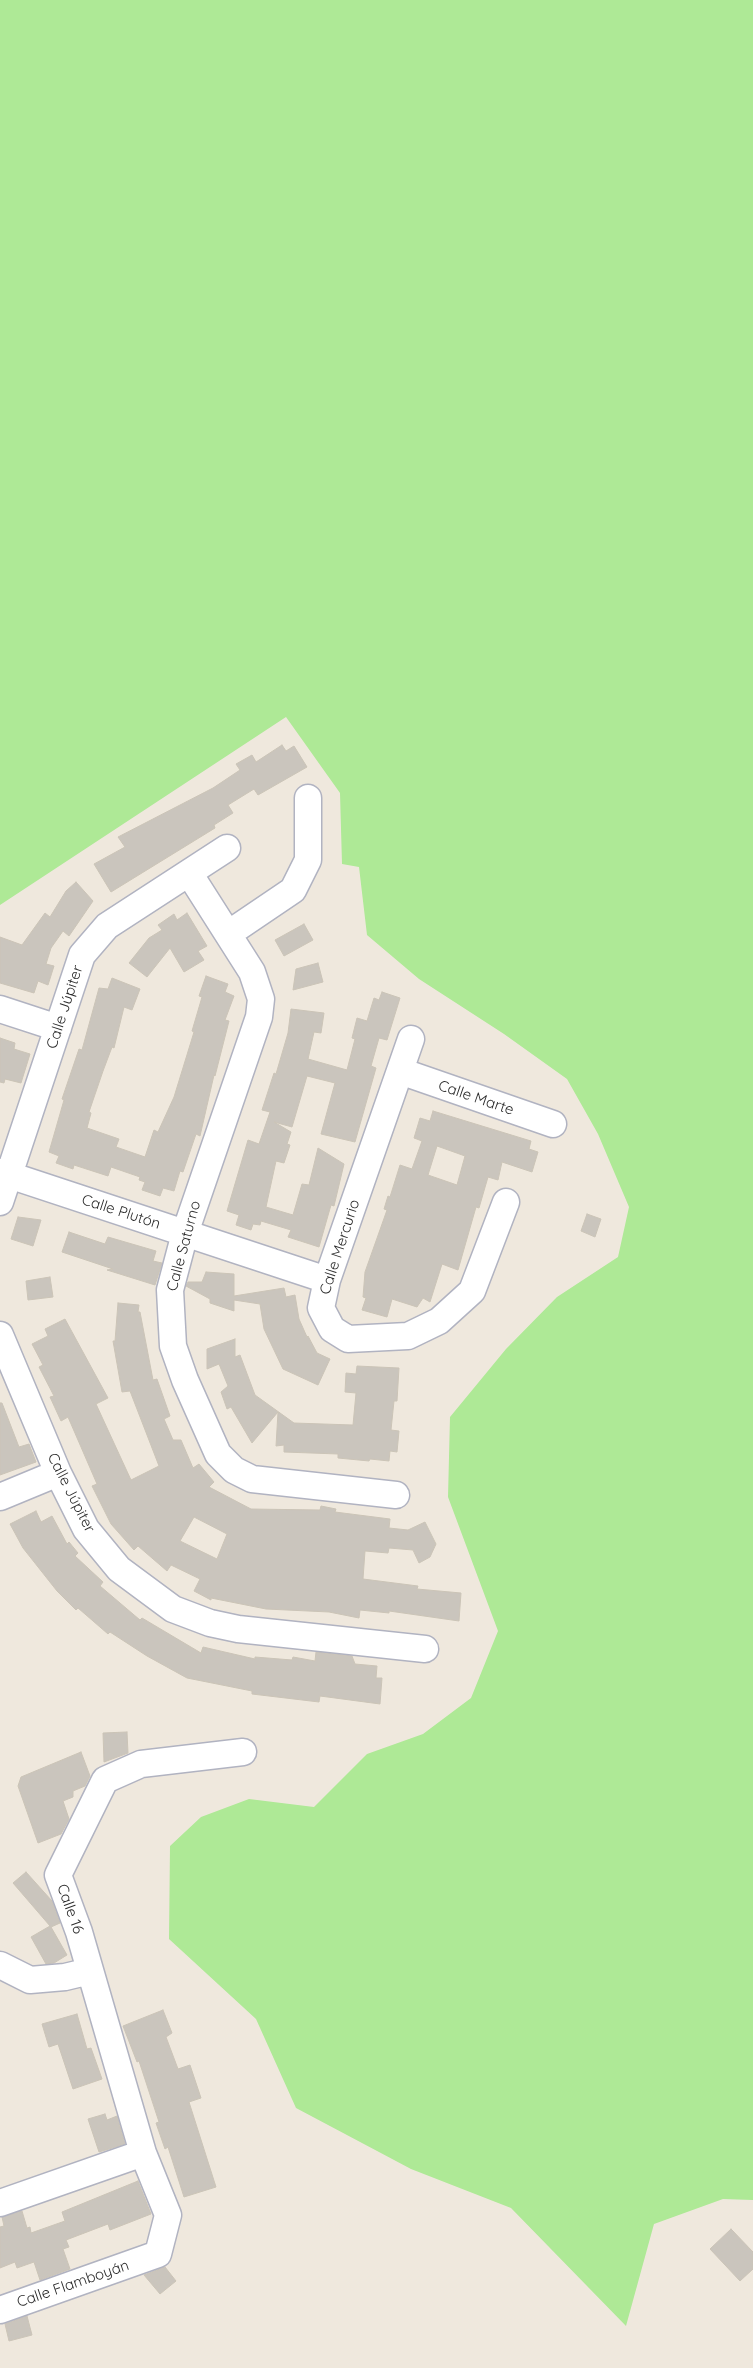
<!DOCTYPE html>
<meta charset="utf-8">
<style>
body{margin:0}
canvas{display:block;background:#efe8dd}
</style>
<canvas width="753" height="2368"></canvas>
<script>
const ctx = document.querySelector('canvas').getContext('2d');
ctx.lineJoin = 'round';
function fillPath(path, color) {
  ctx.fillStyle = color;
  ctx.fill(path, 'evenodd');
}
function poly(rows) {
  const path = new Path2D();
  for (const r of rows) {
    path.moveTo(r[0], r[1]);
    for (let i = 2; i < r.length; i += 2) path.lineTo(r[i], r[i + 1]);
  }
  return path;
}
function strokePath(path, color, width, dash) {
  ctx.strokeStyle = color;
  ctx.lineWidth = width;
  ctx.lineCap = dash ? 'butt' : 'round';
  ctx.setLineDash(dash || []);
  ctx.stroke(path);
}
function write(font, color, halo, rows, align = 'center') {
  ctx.font = font + ' Quicksand,sans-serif';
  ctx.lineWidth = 4;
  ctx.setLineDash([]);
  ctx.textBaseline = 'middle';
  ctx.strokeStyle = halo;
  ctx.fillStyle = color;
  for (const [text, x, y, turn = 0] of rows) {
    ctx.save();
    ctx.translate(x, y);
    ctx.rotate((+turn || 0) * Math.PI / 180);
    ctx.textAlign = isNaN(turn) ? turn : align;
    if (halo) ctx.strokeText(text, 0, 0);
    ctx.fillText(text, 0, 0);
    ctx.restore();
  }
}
fillPath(poly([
 [0,0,753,0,753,2200,723,2199,654,2224,626,2326,511,2208,411,2169,296,2108,256,2019,169,1939,170,1846,201,1817,249,1799,314,1807,367,1754,423,1734,471,1698,498,1631,448,1497,450,1417,506,1349,557,1297,618,1257,629,1207,598,1134,567,1079,504,1034,419,979,367,935,359,867,342,864,340,793,286,717,0,905]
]), '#aee996');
const building = poly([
 [282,745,286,751,294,746,307,767,258,795,254,789,228,805,233,813,214,825,215,828,111,892,94,864,125,847,118,837,213,788,240,770,236,764,252,755,256,762,282,745],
 [76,882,93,901,69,936,63,931,51,948,46,964,54,966,48,985,38,981,34,993,0,983,0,937,22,945,45,913,50,917,66,891,76,882],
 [187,913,207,946,198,951,204,960,184,972,170,948,147,977,129,963,149,938,162,930,158,925,174,914,177,920,187,913],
 [304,924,313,940,284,956,275,940,304,924],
 [318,963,323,982,293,990,296,969,318,963],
 [206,976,228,984,225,992,234,996,225,1020,229,1021,215,1076,214,1075,200,1136,196,1134,183,1172,180,1171,174,1191,163,1188,160,1196,142,1190,145,1182,139,1180,140,1177,111,1167,108,1176,74,1165,73,1169,56,1163,59,1156,49,1152,64,1100,62,1099,79,1049,82,1050,99,988,108,989,112,978,140,989,132,1010,124,1007,114,1048,112,1047,103,1071,89,1112,91,1113,87,1128,119,1139,116,1147,145,1157,154,1130,158,1132,174,1097,194,1032,192,1031,202,997,199,996,206,976],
 [382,992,400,998,387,1040,379,1038,371,1066,376,1068,355,1142,321,1134,335,1083,307,1076,292,1127,274,1122,291,1132,287,1144,290,1145,284,1163,276,1161,266,1207,293,1215,302,1184,309,1185,318,1148,344,1164,334,1206,331,1205,319,1247,288,1237,291,1230,261,1221,260,1225,253,1224,251,1230,236,1225,239,1215,227,1211,248,1140,259,1144,270,1112,262,1110,274,1073,276,1074,288,1033,291,1009,324,1013,321,1033,314,1032,308,1059,347,1070,355,1039,352,1038,357,1018,367,1021,374,998,379,1000,382,992],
 [0,1038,15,1043,14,1049,30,1054,21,1083,5,1079,4,1083,0,1082,0,1038],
 [433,1111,531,1141,529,1149,538,1152,532,1172,502,1162,498,1180,488,1177,479,1208,476,1207,458,1270,442,1264,430,1302,423,1298,417,1307,392,1299,387,1317,362,1310,366,1298,363,1297,365,1272,387,1210,384,1209,388,1196,390,1197,400,1165,412,1169,422,1141,414,1138,420,1118,430,1121,433,1111],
 [437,1146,465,1156,457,1185,428,1175,437,1146],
 [587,1214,601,1219,595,1237,581,1231,587,1214],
 [18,1217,41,1220,33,1246,11,1239,18,1217],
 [69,1232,105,1244,108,1237,156,1251,153,1261,162,1263,155,1285,107,1270,113,1269,62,1252,69,1232],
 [206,1272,234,1274,234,1296,284,1288,286,1297,295,1295,299,1319,307,1337,308,1336,317,1353,330,1359,318,1385,283,1369,264,1329,260,1304,234,1300,234,1311,210,1303,210,1299,186,1286,188,1282,202,1282,206,1272],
 [50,1277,53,1297,28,1300,26,1281,50,1277],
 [118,1303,139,1305,138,1312,140,1312,153,1380,157,1379,170,1416,164,1419,173,1440,181,1440,193,1468,199,1464,214,1482,209,1487,251,1509,320,1510,321,1506,336,1509,335,1512,390,1519,389,1528,408,1530,425,1522,436,1544,430,1557,419,1563,413,1550,389,1548,388,1553,365,1551,363,1579,418,1586,417,1589,461,1593,459,1621,389,1611,389,1613,360,1610,359,1618,329,1612,266,1609,211,1598,211,1600,194,1591,200,1579,171,1565,167,1571,138,1546,134,1550,111,1524,92,1486,97,1484,68,1417,61,1421,50,1397,54,1396,39,1367,43,1365,32,1344,48,1336,45,1329,65,1319,108,1398,96,1404,131,1480,159,1466,130,1391,122,1392,113,1341,115,1341,118,1303],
 [194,1517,227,1534,217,1559,180,1541,194,1517],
 [235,1339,235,1357,240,1355,255,1395,294,1423,353,1425,356,1393,345,1392,346,1373,356,1374,357,1366,399,1368,397,1401,394,1401,391,1430,399,1431,397,1452,390,1451,389,1461,370,1459,369,1461,338,1458,338,1454,284,1452,284,1445,276,1446,278,1412,252,1443,231,1407,227,1409,221,1392,228,1386,219,1364,207,1369,207,1349,235,1339],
 [0,1403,2,1403,19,1447,29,1444,36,1462,0,1475,0,1403],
 [36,1511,41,1522,52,1516,67,1544,69,1542,78,1553,75,1556,103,1582,100,1586,140,1620,142,1618,201,1653,203,1647,255,1659,255,1657,292,1660,293,1657,315,1661,316,1652,352,1656,355,1664,377,1666,376,1678,382,1678,380,1704,320,1696,319,1702,252,1694,252,1691,187,1678,147,1656,110,1632,108,1634,78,1608,76,1610,57,1591,23,1548,10,1524,36,1511],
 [127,1732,128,1753,104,1762,103,1733,127,1732],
 [81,1752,90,1776,85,1786,73,1791,73,1797,63,1801,69,1819,61,1834,38,1843,18,1786,21,1777,81,1752],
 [26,1872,52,1901,60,1923,51,1927,67,1955,54,1963,46,1964,31,1937,50,1926,13,1883,26,1872],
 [163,2010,172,2033,166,2037,178,2069,190,2065,201,2098,189,2102,216,2187,184,2197,168,2147,165,2149,156,2123,159,2122,139,2061,137,2062,123,2026,163,2010],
 [77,2014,87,2049,91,2048,102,2079,73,2089,58,2044,49,2047,42,2024,77,2014],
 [105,2114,107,2120,117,2116,125,2144,99,2152,88,2119,105,2114],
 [138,2181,151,2214,110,2230,108,2224,66,2240,69,2247,63,2249,70,2269,40,2280,34,2262,17,2268,15,2262,0,2268,0,2227,4,2226,2,2217,22,2211,27,2228,30,2227,31,2233,65,2221,62,2212,138,2181],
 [731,2229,753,2252,753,2269,740,2281,710,2249,731,2229],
 [165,2267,176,2281,160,2294,144,2275,165,2267],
 [27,2316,32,2335,9,2341,5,2324,27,2316]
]);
fillPath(building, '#cac5bd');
strokePath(building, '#cbc4b7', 1);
const minor = poly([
 [189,873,252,972,261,999,259,1017,185,1233,170,1290,173,1346,185,1380,218,1454,234,1470,252,1479,396,1495],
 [228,934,293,890,308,860,308,798],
 [0,1009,58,1028],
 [411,1039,327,1280,321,1308,332,1329,348,1339,408,1336,439,1321,472,1291,506,1202],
 [400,1071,553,1124],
 [0,1172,327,1280],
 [0,1202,82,955,107,926,227,848],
 [0,1335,58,1473,86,1529,119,1569,173,1609,210,1623,238,1629,425,1649],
 [0,1497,58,1473],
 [0,1965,30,1980,65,1977,90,1971],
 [0,2203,143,2153],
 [0,2310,158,2254,168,2215,143,2153,79,1932,58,1875,105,1780,141,1764,243,1752]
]);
strokePath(minor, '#b1b3c1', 29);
strokePath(minor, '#fff', 26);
write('15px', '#2c2c2c', '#fff', [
 ["Calle Júpiter",65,1007,-72],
 ["Calle Marte",476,1098,19],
 ["Calle Plutón",121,1212,18],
 ["Calle Saturno",184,1246,-75],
 ["Calle Mercurio",340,1247,-72],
 ["Calle Júpiter",71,1493,63],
 ["Calle 16",70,1909,70],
 ["Calle Flamboyán",73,2284,-19]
]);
</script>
